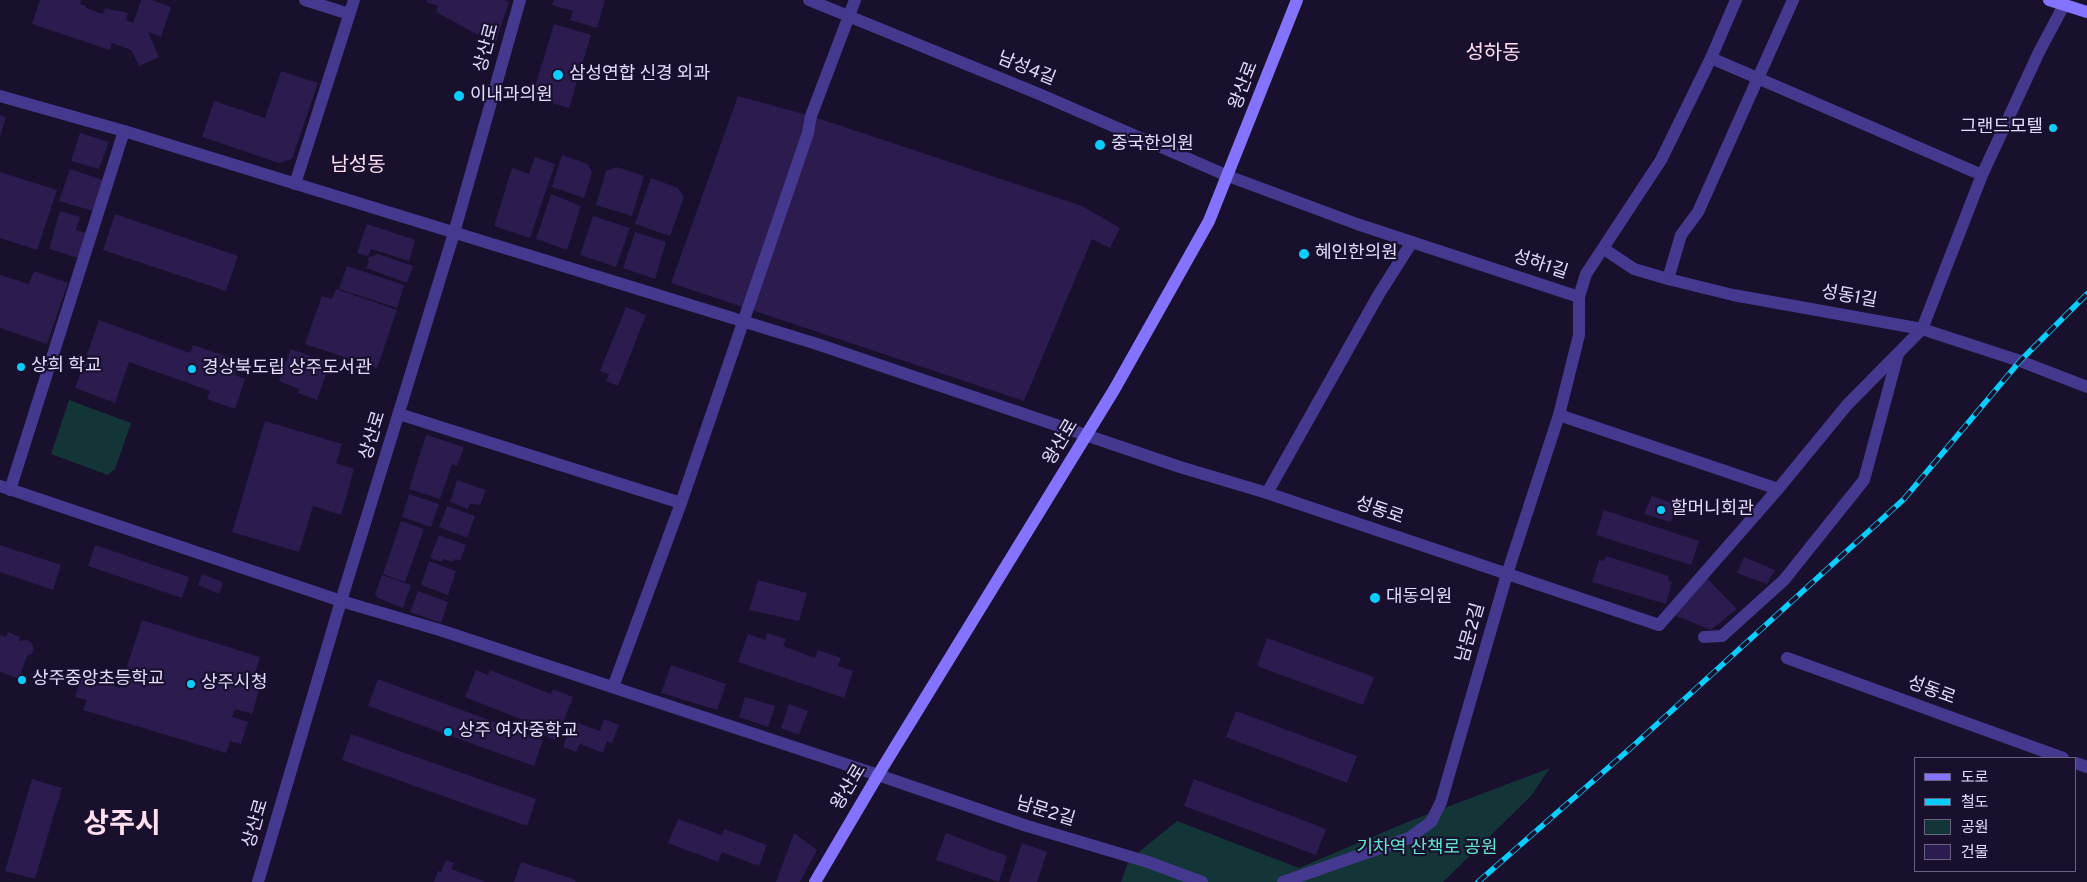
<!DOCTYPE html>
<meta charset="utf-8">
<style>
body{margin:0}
#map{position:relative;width:2087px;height:882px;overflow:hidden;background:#18102d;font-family:Overpass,"Noto Sans KR",sans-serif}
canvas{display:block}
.legend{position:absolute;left:1914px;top:757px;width:162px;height:115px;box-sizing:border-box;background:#18102d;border:1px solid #6a6281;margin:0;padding:6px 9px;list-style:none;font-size:15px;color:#e4dcff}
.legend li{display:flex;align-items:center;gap:10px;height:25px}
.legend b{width:25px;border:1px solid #6a6281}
</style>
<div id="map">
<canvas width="2087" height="882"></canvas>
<ul class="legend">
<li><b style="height:6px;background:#8473ff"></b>도로</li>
<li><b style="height:6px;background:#08ceff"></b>철도</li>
<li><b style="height:14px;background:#133538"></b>공원</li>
<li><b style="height:14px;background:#2b1b4f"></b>건물</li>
</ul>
</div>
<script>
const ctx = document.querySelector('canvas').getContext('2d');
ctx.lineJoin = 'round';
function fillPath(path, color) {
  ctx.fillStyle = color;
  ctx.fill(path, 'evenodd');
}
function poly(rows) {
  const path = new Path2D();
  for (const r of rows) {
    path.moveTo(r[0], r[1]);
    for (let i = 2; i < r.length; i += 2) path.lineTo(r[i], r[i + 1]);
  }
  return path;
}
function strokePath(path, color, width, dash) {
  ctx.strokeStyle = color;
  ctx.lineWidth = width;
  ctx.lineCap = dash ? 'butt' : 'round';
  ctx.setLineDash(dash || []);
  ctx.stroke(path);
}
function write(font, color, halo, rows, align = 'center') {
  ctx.font = font + ' Overpass,"Noto Sans KR",sans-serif';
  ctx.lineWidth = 4.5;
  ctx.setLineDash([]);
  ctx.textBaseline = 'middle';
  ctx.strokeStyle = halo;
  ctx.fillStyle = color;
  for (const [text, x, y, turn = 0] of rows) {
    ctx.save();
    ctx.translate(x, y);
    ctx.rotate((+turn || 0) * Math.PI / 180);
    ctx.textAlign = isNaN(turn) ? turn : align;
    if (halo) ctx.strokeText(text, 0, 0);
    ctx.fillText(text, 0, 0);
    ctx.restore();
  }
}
fillPath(poly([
 [69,400,131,423,115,469,108,475,51,454],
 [1550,768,1531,796,1443,882,1121,882,1129,860,1177,821,1299,868,1410,821]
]), '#133538');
fillPath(poly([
 [40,0,81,0,80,4,86,6,86,8,103,14,105,8,128,13,126,20,133,23,141,0,152,0,171,7,161,37,148,32,159,57,139,66,131,50,112,43,110,50,32,24],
 [427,0,504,0,509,2,495,44,436,12,438,6,426,2],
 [554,0,605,0,597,28,570,20,573,11,552,5],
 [554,24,591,35,569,108,532,97],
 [281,71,318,83,292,159,279,163,202,137,214,101,265,118],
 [738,96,811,116,1082,206,1120,228,1110,248,1092,239,1024,401,671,283],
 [0,115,6,117,0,137],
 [80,133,109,142,99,169,71,161],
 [562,155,588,164,592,173,584,198,552,187],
 [535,157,555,164,530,238,494,226,512,168,529,174],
 [616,167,644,176,632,216,596,205,606,171],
 [70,169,103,180,93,211,59,201],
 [0,172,57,190,37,250,0,238],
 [651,178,678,188,684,197,670,236,635,224],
 [551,194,581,206,567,250,536,239],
 [60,211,80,217,76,230,86,233,78,258,49,249],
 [115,214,238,256,226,291,103,250],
 [593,216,630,228,616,267,580,255],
 [367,224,415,240,409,261,371,249,368,256,357,253],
 [635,232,666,242,655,279,623,268],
 [378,254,413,266,407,283,366,268,369,261,367,258],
 [347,266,404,285,397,308,339,289],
 [34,271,68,283,47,344,0,328,0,275,29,284],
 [336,289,397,310,377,368,305,344,322,296,332,299],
 [626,307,646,315,618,386,606,381,609,374,600,371],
 [99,320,190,353,193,345,240,361,235,375,245,379,235,409,207,399,210,391,129,362,115,403,75,388],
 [291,349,330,363,317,400,298,393,299,389,279,381],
 [265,421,342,444,336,463,354,469,341,515,313,506,299,552,232,532],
 [426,435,464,447,457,466,452,464,440,499,409,489],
 [457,480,486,490,480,505,470,504,468,509,450,502],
 [409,494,439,504,431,527,402,517],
 [1652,496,1678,505,1671,522,1644,514],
 [447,506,475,516,467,538,439,527],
 [1604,510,1699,541,1691,565,1596,535],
 [401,521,424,529,405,582,383,574],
 [439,535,466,545,460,561,454,559,453,562,443,559,442,562,430,558],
 [0,545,61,565,53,590,0,572],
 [95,545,189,577,182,598,88,566],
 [1606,556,1669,576,1668,581,1672,582,1666,604,1592,582,1599,560,1604,561],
 [1744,557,1775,570,1767,584,1737,573],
 [429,561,456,571,448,595,421,585],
 [202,574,223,582,219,594,198,585],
 [382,575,411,585,403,608,378,598,375,594],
 [1707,578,1737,609,1711,630,1674,615],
 [758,580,807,593,799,621,749,610],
 [418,591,448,602,441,623,410,612],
 [142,620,260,657,254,678,262,681,252,714,235,709,232,717,248,722,241,744,230,741,226,753,83,710,87,700,75,697,82,676,120,688],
 [8,632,20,637,19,641,27,640,31,642,34,649,32,654,27,656,19,679,0,672,0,635,6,637],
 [767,633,786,639,783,646,815,658,818,650,841,658,838,666,853,671,844,698,738,662,748,634,765,640],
 [1267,638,1374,677,1363,705,1257,666],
 [671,665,726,684,717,710,661,693],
 [476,670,488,675,490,670,551,694,553,689,573,697,556,740,536,732,538,726,465,697],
 [378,679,543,740,534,766,368,706],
 [745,697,775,706,768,727,739,717],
 [789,704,808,711,799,735,781,728],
 [1236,711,1357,756,1347,783,1226,737],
 [604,719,619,725,612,743,607,741,603,753,580,744,576,752,563,747,572,721,600,731],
 [351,734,536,799,527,826,342,760],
 [32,779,62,788,35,879,5,871],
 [1194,779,1326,829,1316,855,1184,806],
 [678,819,722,835,724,829,767,845,759,866,722,852,718,862,668,843],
 [794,833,817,850,800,882,776,882],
 [946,833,1007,856,999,882,936,860],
 [1022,843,1047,852,1037,882,1009,882],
 [446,860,454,863,451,869,486,882,434,882,438,871,441,872],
 [521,862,576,880,575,882,514,882]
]), '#2b1b4f');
strokePath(poly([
 [305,0,349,14],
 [1711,58,1982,175],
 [295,184,354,0],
 [1668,279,1681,235,1698,212,1793,0],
 [399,414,681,503],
 [1559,415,1778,489],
 [0,486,341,601,443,631,878,775],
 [10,490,124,131],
 [1267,493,1379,294,1412,242],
 [1659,625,1778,489,1847,405,1922,329,1982,175,2039,52,2064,5],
 [1704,637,1722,636,1784,580,1864,480,1898,354]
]), '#44398f', 12);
strokePath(poly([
 [809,0,1039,94,1228,176,1357,224,1579,297],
 [0,96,124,131,817,344,1180,467,1267,493,1659,625],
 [1604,249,1634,269,1668,279,1733,295,1922,329,2020,361,2087,387],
 [1787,658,2063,758],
 [613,687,681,503,808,133,811,116,855,0],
 [2076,763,2087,767],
 [878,775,1027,826,1148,862,1202,882],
 [258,882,341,601,454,233,520,0],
 [1283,882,1409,838,1431,822,1441,802,1507,574,1559,415,1579,335,1579,297,1586,274,1661,160,1711,58,1736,0]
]), '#44398f', 12);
strokePath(poly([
 [2049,0,2087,12],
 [815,882,878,775,1114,390,1209,221,1297,0]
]), '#8473ff', 12);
const rail = poly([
 [1478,882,1633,746,1904,499,2020,361,2087,294]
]);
strokePath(rail, '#08ceff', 5.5);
strokePath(rail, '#18102d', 4, [11]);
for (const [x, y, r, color] of [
 [558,75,6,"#08ceff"],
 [459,96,6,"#08ceff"],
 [2053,128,5,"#08ceff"],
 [1100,145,6,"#08ceff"],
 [1304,254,6,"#08ceff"],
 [21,367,5,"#08ceff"],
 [192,369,5,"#08ceff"],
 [1661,510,5,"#08ceff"],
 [1375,598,6,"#08ceff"],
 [22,680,5,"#08ceff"],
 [191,684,5,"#08ceff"],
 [448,732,5,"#08ceff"]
]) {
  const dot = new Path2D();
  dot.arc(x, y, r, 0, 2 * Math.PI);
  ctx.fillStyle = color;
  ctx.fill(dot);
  strokePath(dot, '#18102d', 2);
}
write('18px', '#e4dcff', '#18102d', [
 ["상산로",488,48,-75],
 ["남성4길",1026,70,22],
 ["왕산로",1245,86,-69],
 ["성하1길",1540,266,18],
 ["성동1길",1849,298,10],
 ["상산로",374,436,-73],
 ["왕산로",1062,443,-59],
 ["성동로",1379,512,19],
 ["남문2길",1472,633,-74],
 ["성동로",1931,692,20],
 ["왕산로",850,788,-59],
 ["남문2길",1045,813,17],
 ["상산로",257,824,-74]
]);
write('18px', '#e4dcff', '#18102d', [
 ["삼성연합 신경 외과",569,75],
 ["이내과의원",470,96],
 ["그랜드모텔",2043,128,"right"],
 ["중국한의원",1111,145],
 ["혜인한의원",1315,254],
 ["상희 학교",31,367],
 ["경상북도립 상주도서관",202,369],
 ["할머니회관",1671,510],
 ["대동의원",1386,598],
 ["상주중앙초등학교",32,680],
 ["상주시청",201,684],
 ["상주 여자중학교",458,732]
], 'left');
write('18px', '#60e7d3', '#18102d', [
 ["기차역 산책로 공원",1427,849]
]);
write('20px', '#ffdef0', '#18102d', [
 ["성하동",1493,55],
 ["남성동",358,167]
]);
write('bold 28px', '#ffdef0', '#18102d', [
 ["상주시",122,826]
]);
</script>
